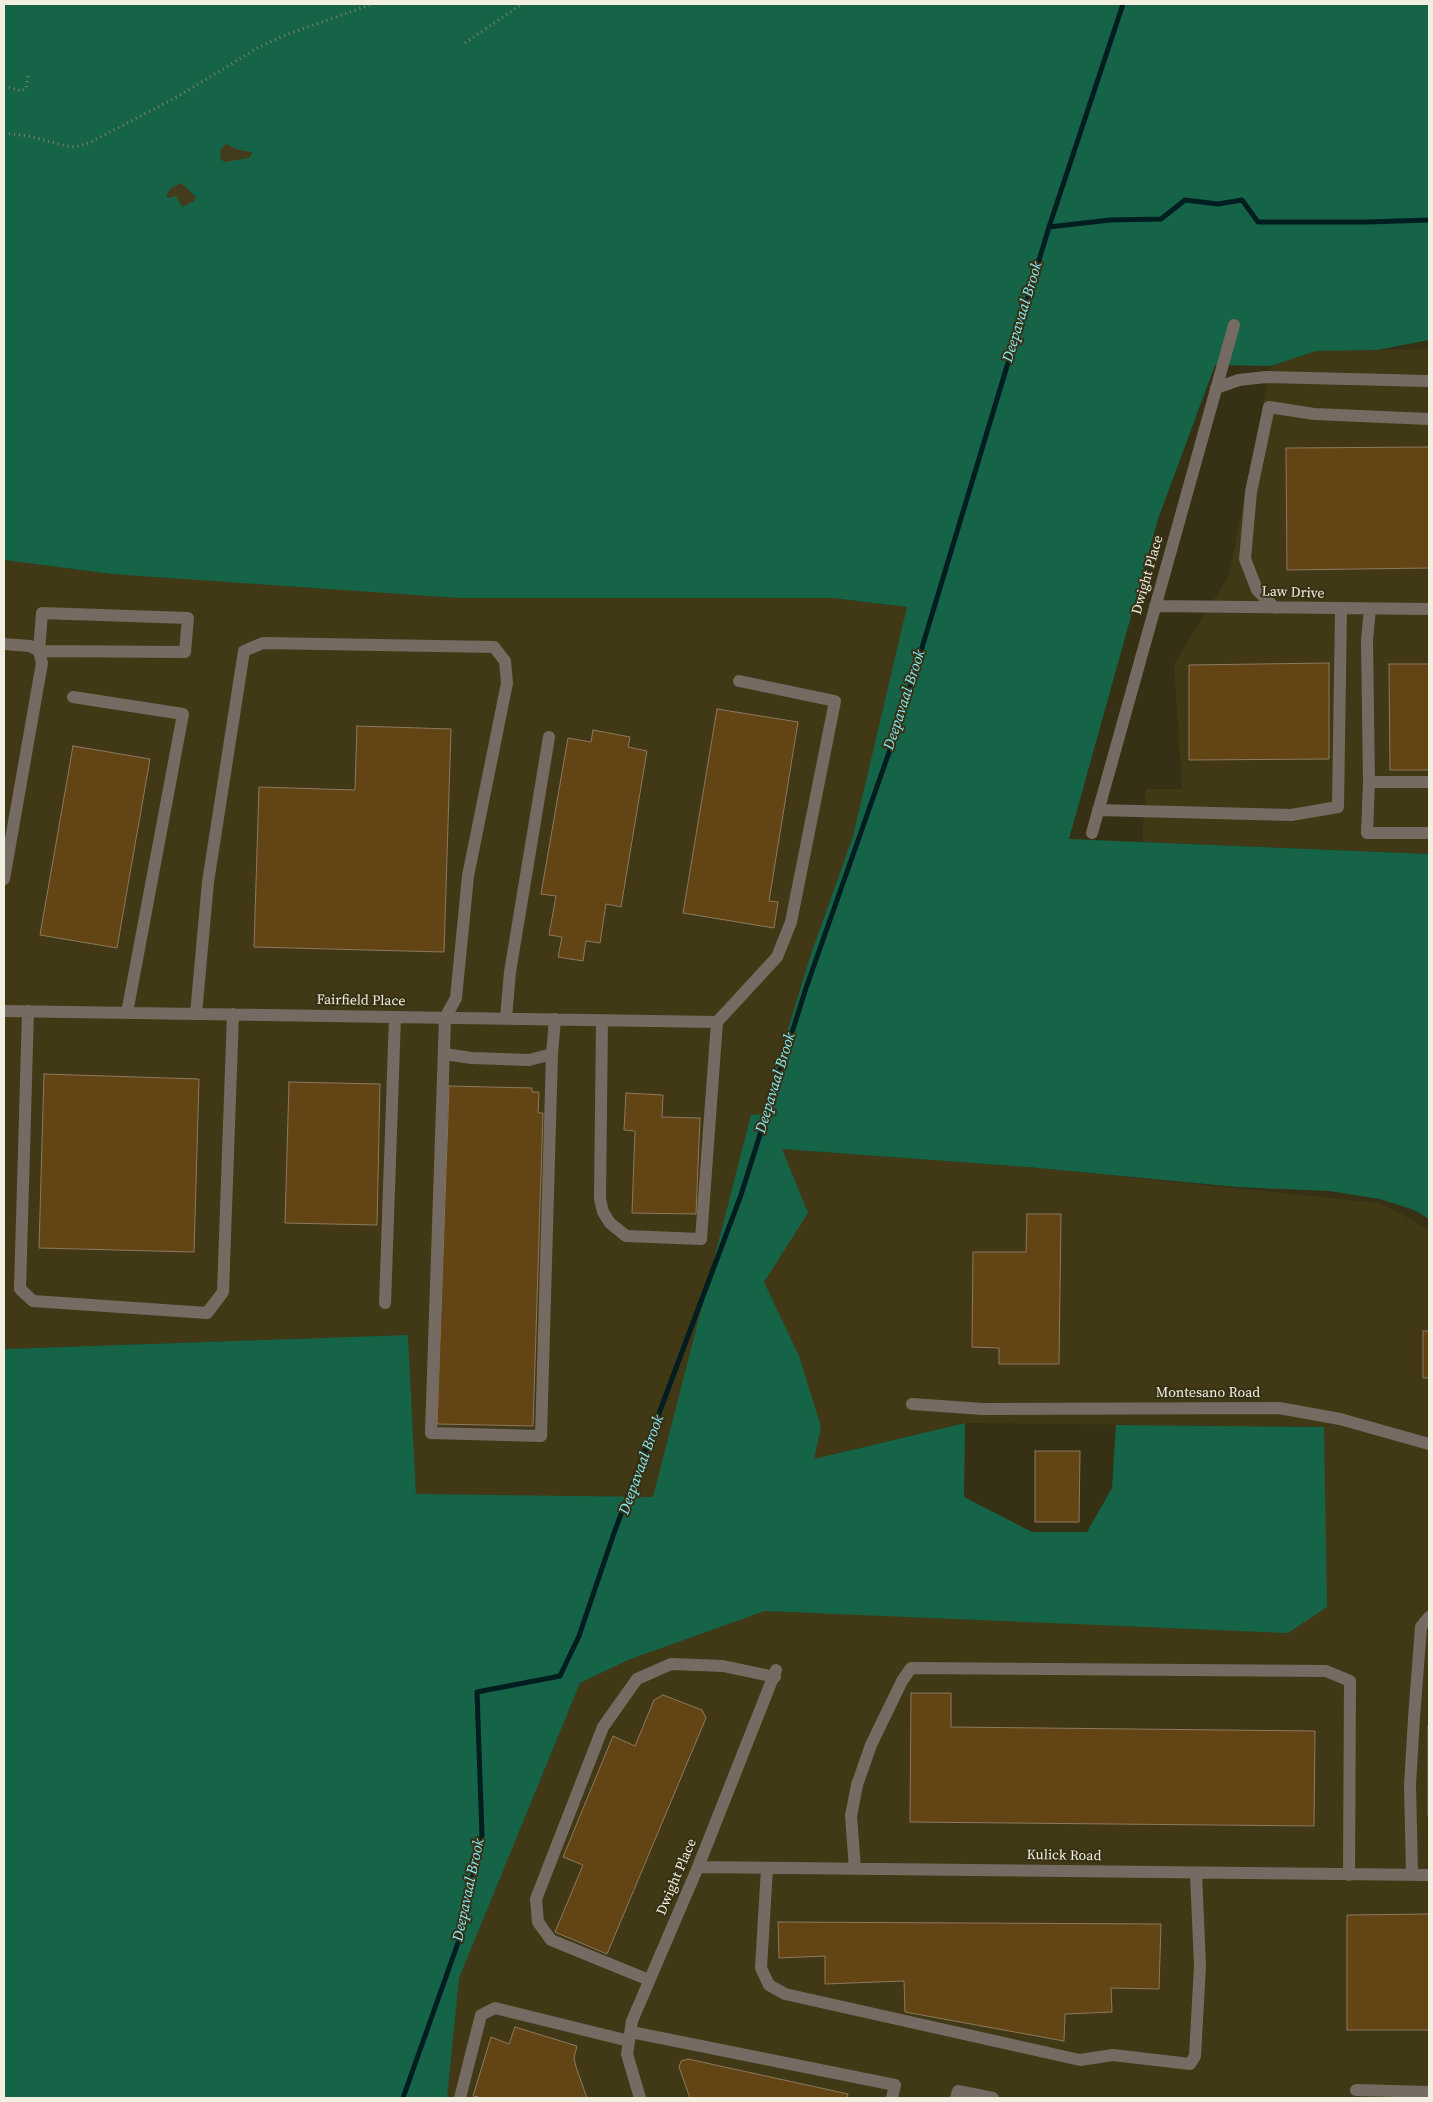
<!DOCTYPE html>
<style>
body{margin:0}
#map{position:relative;width:1433px;height:2102px;overflow:hidden;background:#363015;font-family:"Source Serif 4",serif}
canvas{display:block}
.frame{position:absolute;inset:0;border:5px solid #f3efe0;pointer-events:none}
</style>
<div id="map">
<canvas width="1433" height="2102"></canvas>
<div class="frame"></div>
</div>
<script>
const ctx = document.querySelector('canvas').getContext('2d');
ctx.lineJoin = 'round';
function fillPath(path, color) {
  ctx.fillStyle = color;
  ctx.fill(path, 'evenodd');
}
function poly(rows) {
  const path = new Path2D();
  for (const r of rows) {
    path.moveTo(r[0], r[1]);
    for (let i = 2; i < r.length; i += 2) path.lineTo(r[i], r[i + 1]);
  }
  return path;
}
function strokePath(path, color, width, dash) {
  ctx.strokeStyle = color;
  ctx.lineWidth = width;
  ctx.lineCap = dash ? 'butt' : 'round';
  ctx.setLineDash(dash || []);
  ctx.stroke(path);
}
function write(font, color, halo, rows, align = 'center') {
  ctx.font = font + ' "Source Serif 4",serif';
  ctx.lineWidth = 4;
  ctx.setLineDash([]);
  ctx.textBaseline = 'middle';
  ctx.strokeStyle = halo;
  ctx.fillStyle = color;
  for (const [text, x, y, turn = 0] of rows) {
    ctx.save();
    ctx.translate(x, y);
    ctx.rotate((+turn || 0) * Math.PI / 180);
    ctx.textAlign = isNaN(turn) ? turn : align;
    if (halo) ctx.strokeText(text, 0, 0);
    ctx.fillText(text, 0, 0);
    ctx.restore();
  }
}
fillPath(poly([
 [1429,349,1429,854,1142,842,1146,789,1182,789,1174,664,1229,575,1271,366,1316,351],
 [4,560,112,574,833,598,908,607,853,836,810,957,762,1114,782,1149,1028,1167,1380,1203,1429,1229,1429,2098,4,2098,434,1495,416,1495,408,1335,4,1349],
 [965,1423,1324,1427,916,1616,765,1611,628,1660,580,1683,514,1843,653,1497]
]), '#413816');
fillPath(poly([
 [4,4,1429,4,1429,340,1377,350,1316,351,1271,366,1215,365,1158,519,1069,839,1429,854,1429,1219,1414,1210,1380,1199,1329,1191,1237,1187,1028,1167,782,1149,808,1213,764,1282,799,1356,821,1427,814,1459,965,1423,964,1497,1032,1532,1087,1532,1112,1488,1116,1425,1324,1427,1327,1607,1288,1633,765,1611,628,1660,580,1683,459,1978,447,2098,4,2098,4,1349,408,1335,416,1494,653,1497,751,1115,762,1114,810,957,853,836,907,607,833,598,459,598,112,574,4,560]
]), '#156448');
fillPath(poly([
 [226,144,239,150,252,152,252,154,249,158,224,162,220,158,221,149],
 [181,183,196,197,194,201,182,207,176,196,168,198,166,195,171,188]
]), '#433b1b');
strokePath(poly([
 [1049,227,1110,220,1161,219,1185,200,1218,204,1242,200,1258,222,1367,222,1429,220],
 [403,2098,459,1940,482,1835,477,1692,560,1676,579,1636,614,1533,741,1195,806,988,898,727,1049,227,1123,4]
]), '#001d20', 5);
const building = poly([
 [1429,447,1429,568,1287,570,1286,448,1429,447],
 [1329,663,1329,759,1189,760,1189,665,1329,663],
 [1389,664,1429,664,1429,770,1390,770,1389,664],
 [717,709,798,722,769,901,778,902,774,928,683,913,717,709],
 [357,726,451,729,444,952,254,947,259,787,355,790,357,726],
 [593,730,630,737,628,747,647,751,621,907,606,904,600,943,586,941,583,961,558,957,562,937,549,935,556,896,541,894,568,738,591,742,593,730],
 [73,746,150,759,117,948,40,935,73,746],
 [44,1074,199,1079,194,1252,39,1248,44,1074],
 [289,1082,380,1084,377,1225,285,1223,289,1082],
 [449,1086,532,1088,532,1092,539,1092,538,1113,543,1113,533,1426,437,1424,449,1086],
 [626,1093,663,1095,662,1117,700,1118,696,1214,632,1213,635,1131,624,1130,626,1093],
 [1027,1214,1061,1214,1059,1364,999,1364,999,1348,972,1347,973,1252,1026,1252,1027,1214],
 [1423,1331,1429,1331,1429,1378,1423,1378,1423,1331],
 [1035,1451,1080,1451,1079,1522,1035,1522,1035,1451],
 [911,1693,951,1693,951,1727,1315,1731,1314,1826,910,1822,911,1693],
 [663,1695,702,1710,706,1718,607,1954,555,1932,583,1865,563,1857,613,1736,635,1746,654,1700,663,1695],
 [1428,1726,1429,1726,1429,1816,1428,1816,1428,1726],
 [1429,1914,1429,2030,1347,2030,1347,1915,1429,1914],
 [778,1922,1161,1924,1159,1989,1111,1988,1112,2012,1065,2014,1064,2041,905,2012,904,1981,825,1984,825,1956,779,1958,778,1922],
 [515,2027,577,2046,574,2058,576,2067,587,2098,483,2098,473,2096,491,2037,509,2044,515,2027],
 [688,2059,848,2094,847,2098,690,2098,679,2067,681,2061,688,2059]
]);
fillPath(building, '#634415');
strokePath(building, '#8c7960', 1);
strokePath(poly([
 [465,43,522,4],
 [4,86,21,91,26,89,28,74],
 [4,133,28,136,66,146,75,147,89,143,177,97,259,47,283,36,372,4]
]), '#85806a', 3, [1, 4]);
strokePath(poly([
 [1216,388,1239,380,1266,377,1429,381],
 [1155,606,1429,609],
 [1275,608,1257,590,1245,559,1251,492,1269,407,1314,414,1429,419],
 [1370,609,1367,640,1369,782,1367,833,1429,833],
 [42,613,188,618,185,652,39,651,42,613],
 [4,644,30,646,39,651,42,663,4,879],
 [73,697,183,714,127,1013],
 [1369,782,1429,782],
 [1098,810,1291,815,1338,807,1341,610],
 [1092,833,1234,325],
 [4,1011,717,1022],
 [28,1011,20,1289,33,1301,207,1313,223,1292,233,1014],
 [196,1014,208,882,244,651,263,643,494,647,505,661,507,683,468,876,456,998,445,1018,431,1433,541,1436,552,1054,555,1019],
 [506,1018,510,972,549,737],
 [602,1020,600,1199,603,1212,610,1223,626,1236,701,1239,717,1022,777,957,791,922,835,701,739,681],
 [444,1054,472,1058,529,1060,552,1054],
 [385,1303,395,1017],
 [912,1404,983,1409,1279,1408,1340,1419,1429,1444],
 [698,1867,1429,1875],
 [767,1868,761,1968,769,1985,785,1994,1080,2060,1113,2055,1190,2064,1195,2056,1200,1966,1196,1873],
 [855,1869,851,1816,857,1785,871,1745,902,1681,911,1668,1326,1671,1350,1681,1349,1875],
 [1412,1874,1410,1785,1414,1718,1421,1627,1429,1617],
 [649,1980,551,1940,538,1922,536,1899,603,1727,637,1679,671,1664,723,1666,775,1677],
 [631,2032,895,2085,892,2098],
 [1356,2090,1429,2092],
 [460,2098,481,2015,495,2008,629,2041],
 [640,2098,627,2054,632,2021,698,1867,776,1670],
 [956,2098,958,2091,993,2098]
]), '#756b62', 12);
write('14px', '#f3efe0', '#363015', [
 ["Dwight Place",1148,575,-74],
 ["Law Drive",1293,593,2],
 ["Fairfield Place",361,1001,1],
 ["Montesano Road",1208,1393],
 ["Kulick Road",1064,1856,1],
 ["Dwight Place",677,1877,-67]
]);
write('italic 15px', '#85edf9', '#363015', [
 ["Deepavaal Brook",1023,312,-73],
 ["Deepavaal Brook",905,700,-72],
 ["Deepavaal Brook",776,1083,-73],
 ["Deepavaal Brook",642,1465,-70],
 ["Deepavaal Brook",469,1890,-78]
]);
</script>
